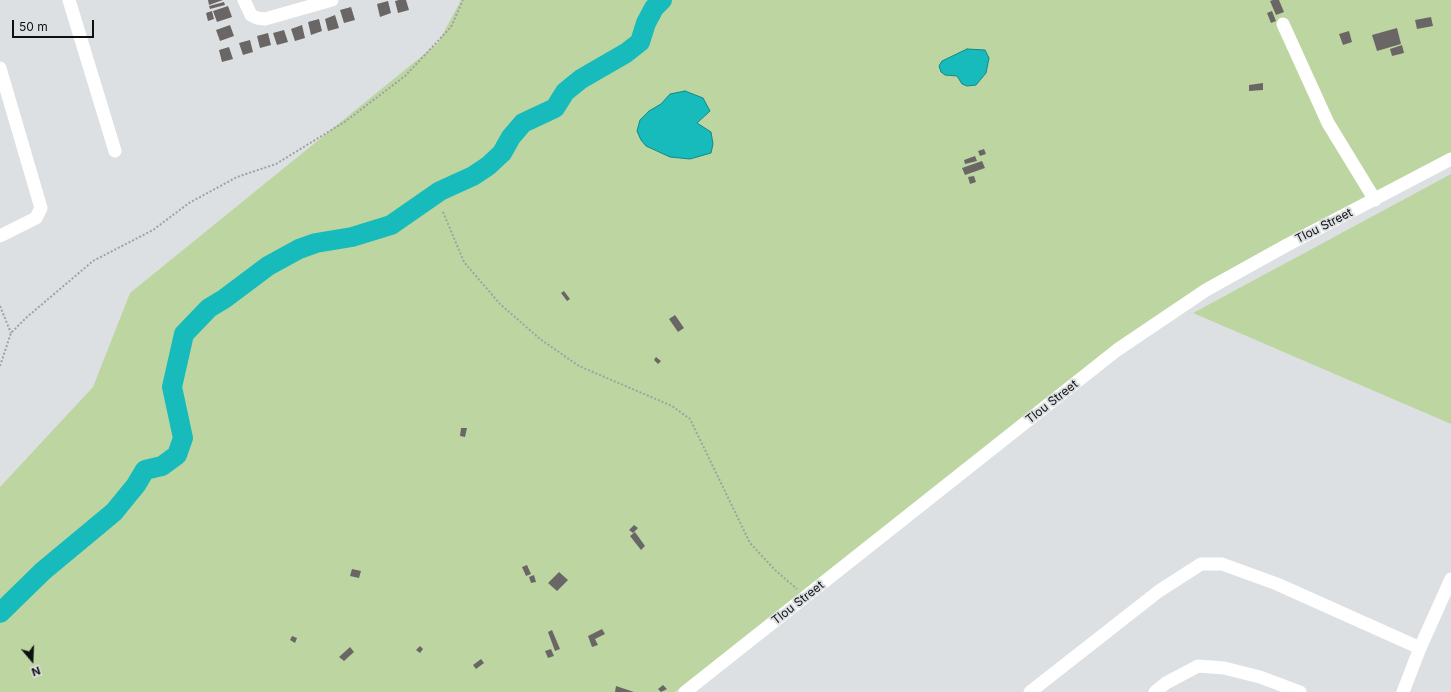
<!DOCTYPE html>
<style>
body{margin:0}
#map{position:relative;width:1451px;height:692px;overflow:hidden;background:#dde0e3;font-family:Inter,sans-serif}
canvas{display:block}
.north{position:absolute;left:12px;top:640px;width:40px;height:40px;-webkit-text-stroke:3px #dde0e3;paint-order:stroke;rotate:161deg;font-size:11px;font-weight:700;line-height:16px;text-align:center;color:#0f1010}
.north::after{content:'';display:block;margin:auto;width:14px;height:18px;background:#0f1010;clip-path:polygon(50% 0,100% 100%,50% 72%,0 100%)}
.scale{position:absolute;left:12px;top:20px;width:82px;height:18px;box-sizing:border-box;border:2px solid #0f1010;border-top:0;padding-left:5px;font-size:12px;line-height:14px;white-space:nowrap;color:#0f1010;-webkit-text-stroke:3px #dde0e3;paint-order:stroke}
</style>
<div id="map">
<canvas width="1451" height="692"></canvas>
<div class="north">N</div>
<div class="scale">50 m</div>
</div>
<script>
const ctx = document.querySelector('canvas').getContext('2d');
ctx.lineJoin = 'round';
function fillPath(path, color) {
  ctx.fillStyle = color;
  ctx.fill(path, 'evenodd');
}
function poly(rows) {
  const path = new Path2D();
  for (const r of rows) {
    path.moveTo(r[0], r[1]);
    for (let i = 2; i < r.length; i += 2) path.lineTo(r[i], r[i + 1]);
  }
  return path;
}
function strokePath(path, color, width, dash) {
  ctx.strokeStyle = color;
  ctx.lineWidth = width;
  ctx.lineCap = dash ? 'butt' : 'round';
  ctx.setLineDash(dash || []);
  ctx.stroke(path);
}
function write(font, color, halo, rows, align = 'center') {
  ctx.font = font + ' Inter,sans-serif';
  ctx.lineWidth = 4;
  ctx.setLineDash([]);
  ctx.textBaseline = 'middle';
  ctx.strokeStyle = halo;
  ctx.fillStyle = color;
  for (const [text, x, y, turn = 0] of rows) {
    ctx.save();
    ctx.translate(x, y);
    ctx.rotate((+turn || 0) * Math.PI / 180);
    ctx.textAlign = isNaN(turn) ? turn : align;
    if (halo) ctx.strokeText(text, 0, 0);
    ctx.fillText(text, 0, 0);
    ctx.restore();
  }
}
fillPath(poly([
 [461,0,1451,0,1451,156,1198,290,817,581,675,692,0,692,0,487,93,387,130,293,438,43],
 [1451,174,1451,424,1193,313]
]), '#bdd6a1');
const water = poly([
 [967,49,985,50,989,58,986,73,976,85,967,86,962,84,957,76,945,75,941,72,939,66,942,61,967,49],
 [685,91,703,98,710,111,697,123,711,132,713,144,711,153,690,159,670,157,646,146,641,140,637,131,640,120,649,111,661,104,670,94,685,91]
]);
fillPath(water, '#17bbbc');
strokePath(water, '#158888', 1);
strokePath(poly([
 [0,613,43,571,114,512,136,485,145,470,162,466,177,455,183,438,172,387,184,334,209,308,224,299,268,266,299,249,316,243,352,237,391,225,440,191,473,176,488,166,502,153,511,137,523,123,555,108,565,92,581,79,626,53,640,42,646,23,654,8,662,0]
]), '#17bbbc', 20);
fillPath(poly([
 [208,0,223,0,209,5],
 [399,0,406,0,409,10,398,13,395,1],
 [1273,0,1279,0,1284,12,1276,15,1270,1],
 [388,1,391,13,380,17,377,4],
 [224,2,225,5,210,9,209,6],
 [228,6,232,17,217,22,213,11],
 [351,7,355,20,344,23,340,10],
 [212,11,214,19,208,21,206,13],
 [1272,11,1276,21,1271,23,1267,13],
 [335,15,339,28,328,31,325,19],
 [1431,17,1433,26,1417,29,1415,20],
 [319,19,322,31,311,35,308,22],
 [230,25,234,36,220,41,216,30],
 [302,25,305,38,295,41,291,29],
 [1397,28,1401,44,1377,51,1372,35],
 [284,30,288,42,277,45,273,33],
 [1349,31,1352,42,1343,45,1339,34],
 [268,33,271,45,260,48,257,36],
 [250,40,253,52,243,55,239,43],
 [1402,45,1404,53,1392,56,1390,49],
 [229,47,233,59,222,62,219,50],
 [1263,83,1263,90,1249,91,1249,85],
 [984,149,986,154,980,156,978,151],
 [975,156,977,161,965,164,964,160],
 [982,161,985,168,965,175,962,168],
 [974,176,976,182,970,184,968,177],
 [564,291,570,299,567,301,561,293],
 [675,315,684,328,678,332,669,319],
 [656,357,661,361,658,364,654,360],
 [461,428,467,428,465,437,460,436],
 [634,525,638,528,633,533,629,530],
 [635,532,645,546,641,550,630,536],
 [527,565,531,574,526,576,522,567],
 [352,569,361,571,359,578,350,576],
 [559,572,568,580,557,591,548,583],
 [534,575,536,582,531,583,529,577],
 [602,629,605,634,595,639,598,645,592,647,588,636],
 [552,630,560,649,555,651,548,632],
 [292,636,297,638,295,643,290,640],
 [420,646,423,649,420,653,416,650],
 [350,647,354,652,344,661,339,657],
 [551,649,554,656,548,658,545,651],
 [481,659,484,663,476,669,473,665],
 [663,685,667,689,661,692,658,689],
 [616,686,634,692,615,692]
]), '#6a6665');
strokePath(poly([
 [443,212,464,262,500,304,540,339,579,366,672,406,690,419,750,543,775,570,797,589],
 [0,306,11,333],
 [0,366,11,333,27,317,93,261,153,230,189,203,237,177,276,164,346,121,405,76,451,27,463,0]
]), '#9fa1a4', 2, [2, 2]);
strokePath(poly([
 [69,0,115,151],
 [244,0,251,15,257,18,265,19,332,0],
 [1283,24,1328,123,1375,200],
 [0,68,41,208,36,218,0,236],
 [685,692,1117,350,1206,290,1287,245,1451,159],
 [1030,692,1159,591,1201,564,1222,564,1277,584,1420,648],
 [1155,692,1166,683,1198,666,1224,668,1260,677,1300,692],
 [1403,692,1420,648,1451,579]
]), '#fff', 13);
write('12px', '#0f1010', '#dde0e3', [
 ["Tlou Street",1324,226,-27],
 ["Tlou Street",1052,402,-38],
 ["Tlou Street",798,603,-38]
]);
</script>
